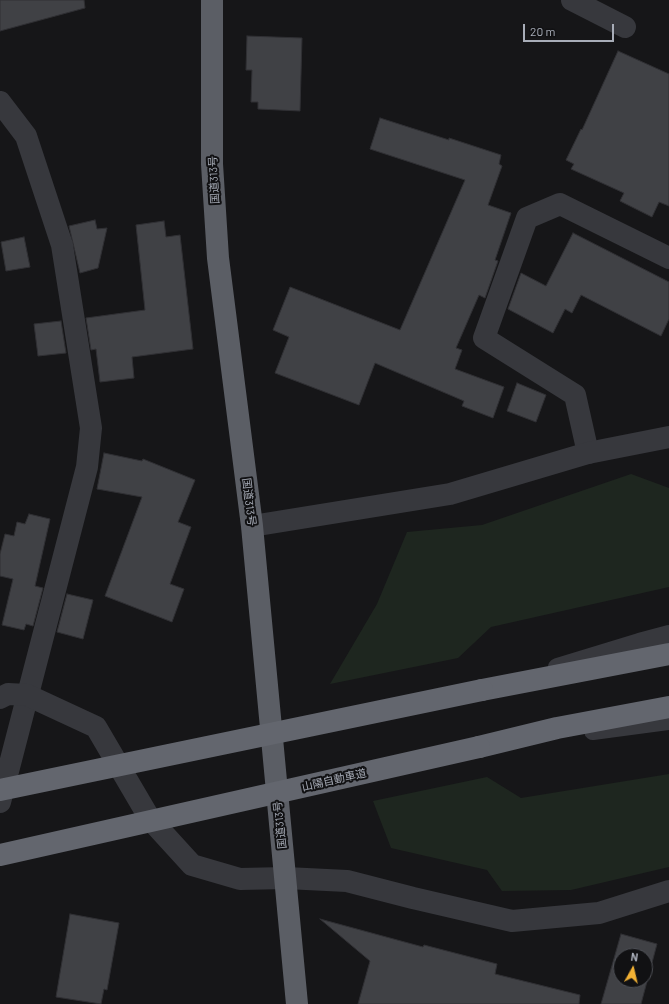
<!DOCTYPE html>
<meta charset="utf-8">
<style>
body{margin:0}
#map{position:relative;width:669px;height:1004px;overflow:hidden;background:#161618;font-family:Barlow,sans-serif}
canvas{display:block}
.north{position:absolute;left:613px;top:948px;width:40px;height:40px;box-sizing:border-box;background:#111113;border:1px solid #4d4f55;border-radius:50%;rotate:8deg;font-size:11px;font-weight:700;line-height:16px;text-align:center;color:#a8adb8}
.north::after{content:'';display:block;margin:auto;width:14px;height:18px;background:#f2b134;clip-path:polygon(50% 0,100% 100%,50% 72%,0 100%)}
.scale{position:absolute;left:523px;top:24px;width:91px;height:18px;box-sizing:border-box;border:2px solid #a8adb8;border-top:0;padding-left:5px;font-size:12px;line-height:14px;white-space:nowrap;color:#a8adb8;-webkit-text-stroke:3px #111113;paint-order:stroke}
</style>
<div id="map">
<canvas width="669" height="1004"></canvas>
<div class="north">N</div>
<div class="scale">20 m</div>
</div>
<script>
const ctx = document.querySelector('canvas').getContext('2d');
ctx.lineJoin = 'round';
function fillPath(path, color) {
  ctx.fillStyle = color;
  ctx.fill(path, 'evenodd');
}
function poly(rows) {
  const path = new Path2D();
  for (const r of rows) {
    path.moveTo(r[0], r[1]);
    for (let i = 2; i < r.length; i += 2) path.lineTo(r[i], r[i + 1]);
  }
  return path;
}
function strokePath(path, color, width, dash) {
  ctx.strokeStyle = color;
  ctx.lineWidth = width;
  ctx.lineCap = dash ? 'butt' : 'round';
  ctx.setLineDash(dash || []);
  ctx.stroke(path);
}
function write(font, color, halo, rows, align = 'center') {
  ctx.font = font + ' Barlow,"Noto Sans JP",sans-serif';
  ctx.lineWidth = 4;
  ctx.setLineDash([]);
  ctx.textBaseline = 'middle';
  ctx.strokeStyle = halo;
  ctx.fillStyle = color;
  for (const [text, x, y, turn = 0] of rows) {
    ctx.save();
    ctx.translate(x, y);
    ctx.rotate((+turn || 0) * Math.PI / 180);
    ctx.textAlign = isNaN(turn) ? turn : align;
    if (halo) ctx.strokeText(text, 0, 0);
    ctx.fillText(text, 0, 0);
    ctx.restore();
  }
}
fillPath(poly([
 [631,474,669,488,669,587,491,627,458,658,330,684,377,604,407,532,482,525],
 [669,774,669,867,571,890,502,891,487,870,391,848,373,801,487,777,521,798]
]), '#1e261f');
const building = poly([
 [0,0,84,0,85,8,0,31,0,0],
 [247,36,302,38,300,111,258,109,258,102,251,102,252,70,246,70,247,36],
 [618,51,669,74,669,206,659,202,652,217,620,201,624,193,571,169,574,164,566,160,581,129,582,130,618,51],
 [380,118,449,140,449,138,501,155,499,164,502,166,488,205,511,213,495,260,498,261,485,298,479,295,456,348,462,350,455,369,504,387,493,418,462,406,464,401,375,363,359,405,275,373,289,337,273,330,290,287,400,330,465,180,370,149,380,118],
 [95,220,97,229,107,228,98,268,80,273,69,226,95,220],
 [164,221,166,237,180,235,193,349,132,357,134,378,100,382,96,349,91,350,86,318,145,310,136,225,164,221],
 [573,233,669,282,669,319,661,336,581,295,572,313,565,309,553,333,508,309,521,273,546,286,573,233],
 [24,237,30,267,6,271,1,242,24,237],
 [61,321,66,353,38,356,34,324,61,321],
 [517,383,546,395,536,422,507,411,517,383],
 [104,453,142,461,143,459,195,480,178,522,191,527,170,584,184,589,172,622,105,596,142,497,97,489,104,453],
 [29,514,50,519,35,586,43,588,33,626,26,624,24,630,2,625,13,579,0,576,0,554,5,534,14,536,17,522,25,524,29,514],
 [67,594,93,600,83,639,57,632,67,594],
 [70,914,119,923,107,990,104,989,101,1004,56,997,70,914],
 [320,919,423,947,424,945,497,964,495,974,580,995,579,1004,358,1004,370,961,320,919],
 [621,934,657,944,641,1004,601,1004,621,934],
 [621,956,645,956,645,980,621,980,621,956]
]);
fillPath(building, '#404145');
strokePath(building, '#303034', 1);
strokePath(poly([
 [557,667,639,642,669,634],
 [593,731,669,721]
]), '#37383d', 18);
strokePath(poly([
 [572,0,625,27],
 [0,102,26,136,62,245,91,428,87,467,0,802],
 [588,453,575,395,484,338,527,218,560,204,669,258]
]), '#37383d', 22);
strokePath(poly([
 [252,526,450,494,588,453,669,437],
 [0,698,8,694,27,695,96,727,150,819,192,865,240,879,286,878,347,881,413,898,512,921,599,913,669,891]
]), '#37383d', 22);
strokePath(poly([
 [212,0,212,164,218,258,252,526,297,1004]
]), '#5b5e65', 22);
strokePath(poly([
 [482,690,669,654],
 [479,747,557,728,669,707]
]), '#63666e', 22);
strokePath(poly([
 [0,790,482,690],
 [0,855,479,747]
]), '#63666e', 22);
write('11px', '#a8adb8', '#111113', [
 ["国道313号",214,180,-93],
 ["国道313号",249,502,83],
 ["山陽自動車道",334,780,-13],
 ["国道313号",280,825,-96]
]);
</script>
